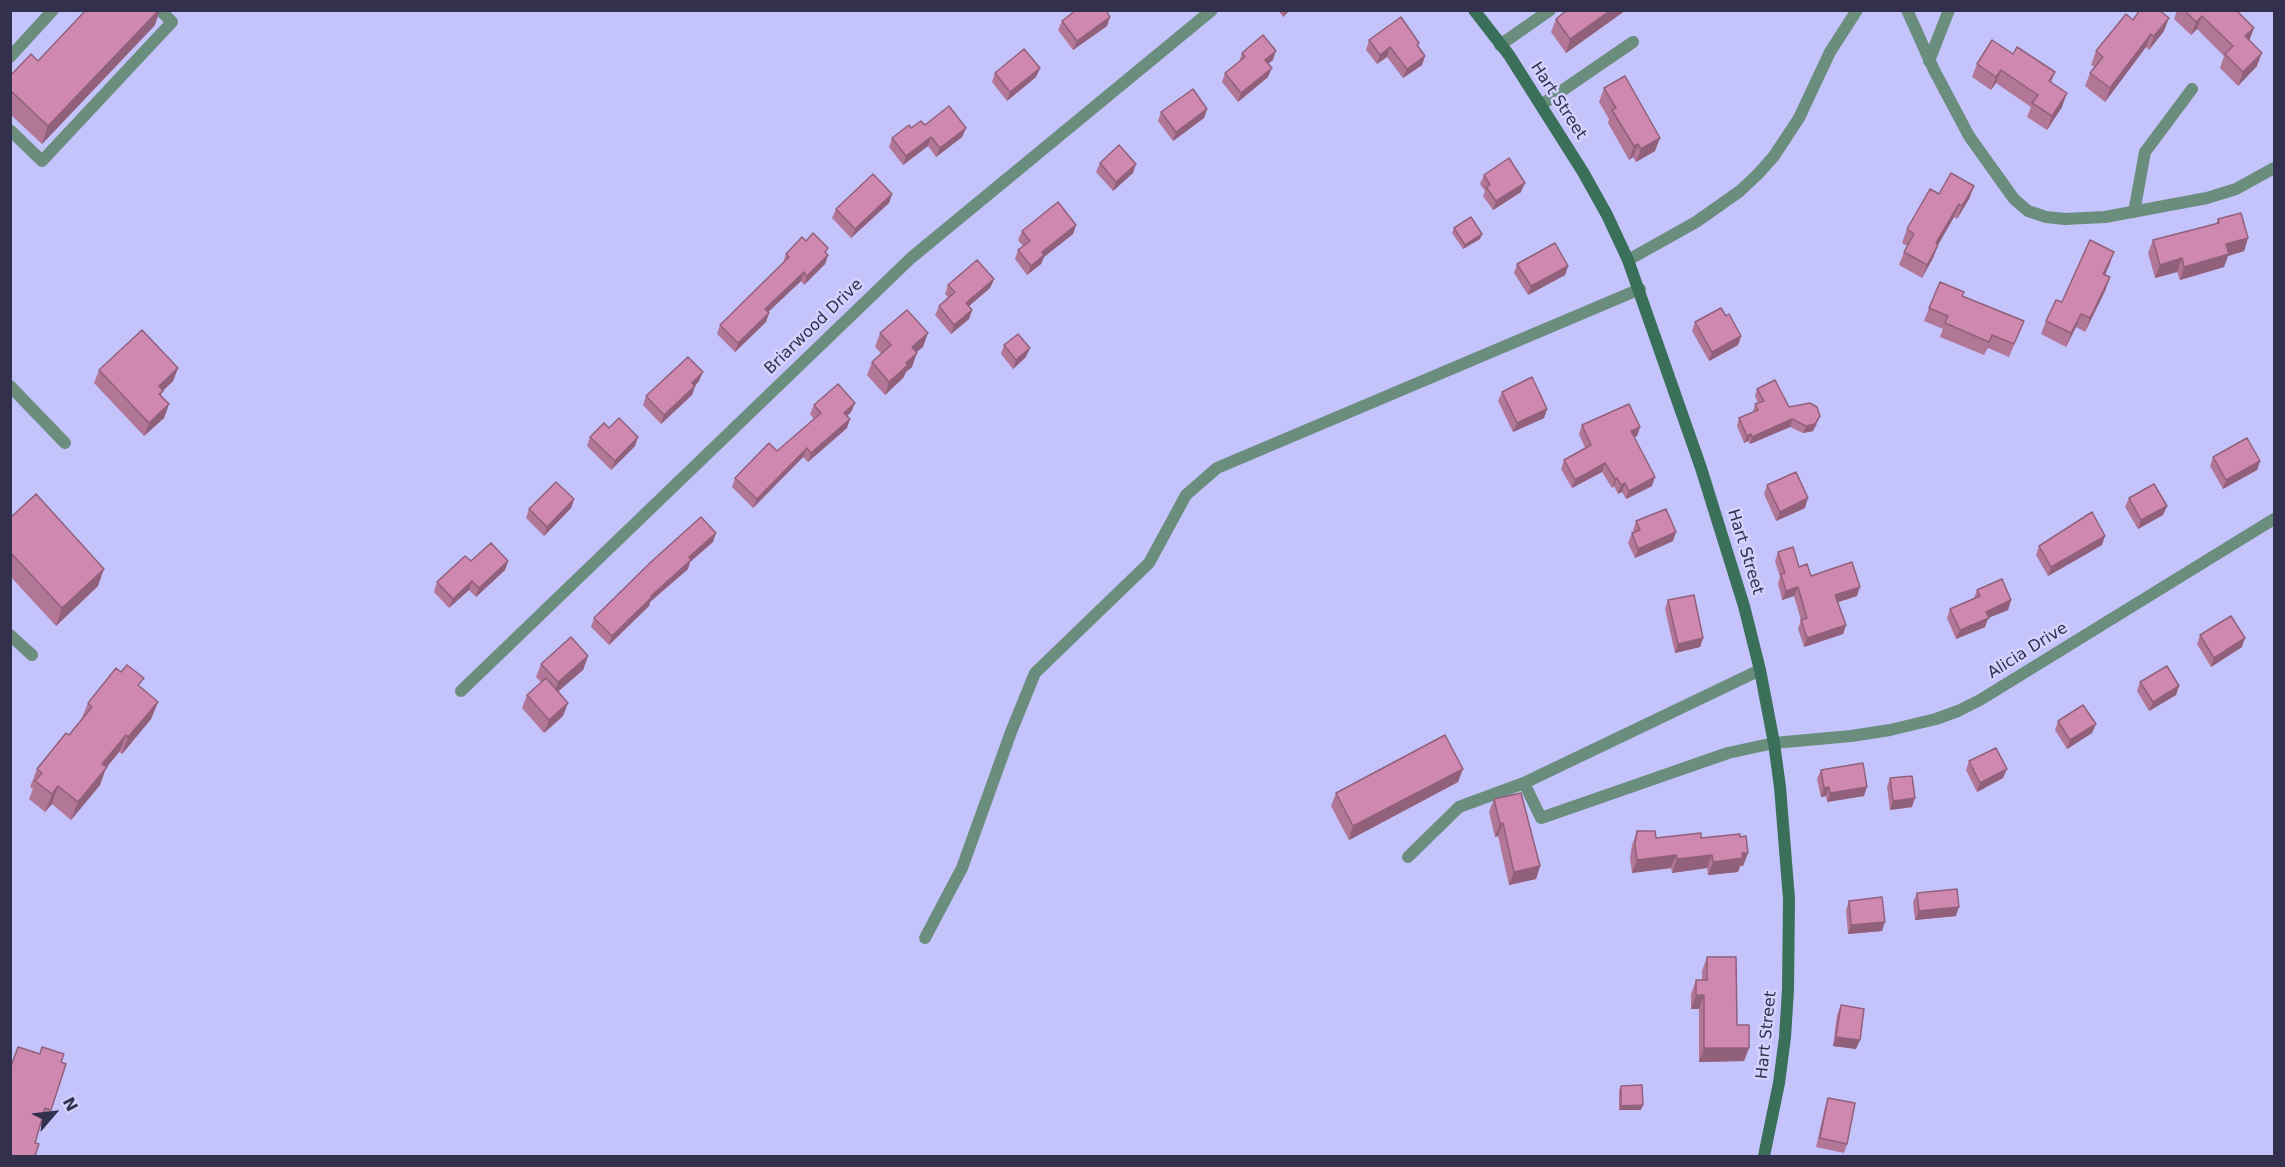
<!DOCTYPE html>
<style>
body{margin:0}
#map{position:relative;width:2285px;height:1167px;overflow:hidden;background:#c5c3fc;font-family:"DejaVu Sans",sans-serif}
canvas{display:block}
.frame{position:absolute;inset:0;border:12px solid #32304d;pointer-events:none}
.north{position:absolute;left:24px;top:1083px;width:60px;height:60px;-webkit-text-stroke:4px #d3d2fe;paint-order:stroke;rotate:62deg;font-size:16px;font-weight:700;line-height:24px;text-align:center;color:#32304d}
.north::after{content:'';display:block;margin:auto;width:21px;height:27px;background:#32304d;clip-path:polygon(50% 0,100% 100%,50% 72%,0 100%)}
</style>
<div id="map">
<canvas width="2285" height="1167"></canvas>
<div class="frame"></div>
<div class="north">N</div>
</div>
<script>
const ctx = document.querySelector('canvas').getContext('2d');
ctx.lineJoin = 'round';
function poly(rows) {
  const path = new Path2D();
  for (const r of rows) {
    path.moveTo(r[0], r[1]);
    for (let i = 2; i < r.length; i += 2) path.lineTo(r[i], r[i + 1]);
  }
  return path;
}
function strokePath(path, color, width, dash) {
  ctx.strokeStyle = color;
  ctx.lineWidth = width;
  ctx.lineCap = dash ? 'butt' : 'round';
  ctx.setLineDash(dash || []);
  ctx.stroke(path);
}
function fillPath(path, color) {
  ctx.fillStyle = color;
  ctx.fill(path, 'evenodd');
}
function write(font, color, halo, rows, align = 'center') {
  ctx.font = font + ' "DejaVu Sans",sans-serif';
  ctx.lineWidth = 5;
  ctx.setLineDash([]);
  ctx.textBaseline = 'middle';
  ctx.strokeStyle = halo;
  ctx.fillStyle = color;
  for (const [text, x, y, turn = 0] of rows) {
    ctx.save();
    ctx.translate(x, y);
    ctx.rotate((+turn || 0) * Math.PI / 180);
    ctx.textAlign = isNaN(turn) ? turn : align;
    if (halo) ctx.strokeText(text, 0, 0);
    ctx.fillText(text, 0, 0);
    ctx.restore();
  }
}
strokePath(poly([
 [1500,45,1550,10],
 [10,57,53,10],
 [1541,105,1633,42],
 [10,130,42,161,172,22,160,10],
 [2134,212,2145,152,2192,89],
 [1524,783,1541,818,1728,753,1774,743],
 [1408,857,1459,807,1524,783,1760,670]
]), '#6b8d7e', 12);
strokePath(poly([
 [1907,10,1934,70,1969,136,2014,199,2028,211,2046,217,2065,219,2105,217,2207,198,2236,189,2274,168],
 [1929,61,1949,10],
 [1628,260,1696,222,1740,191,1759,173,1774,156,1799,118,1830,52,1857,10],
 [10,386,65,443],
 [10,635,32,655],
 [461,691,911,258,1212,10],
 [1774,743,1851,736,1890,730,1936,719,1958,711,1980,700,2274,519],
 [925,938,962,868,1011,732,1035,673,1149,563,1186,495,1217,468,1640,289]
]), '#6b8d7e', 12);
strokePath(poly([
 [1474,10,1509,55,1583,172,1607,215,1628,260,1701,468,1744,606,1760,670,1774,743,1780,787,1789,899,1788,990,1785,1037,1779,1083,1764,1156]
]), '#3a6f5a', 12);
fillPath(poly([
 [1278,10,1290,10,1283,17],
 [1567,10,1626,10,1566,53,1551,32,1556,19],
 [2177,10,2236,10,2254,28,2249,40,2257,66,2238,86,2220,68,2224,56,2197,29,2191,35,2174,19],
 [1110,17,1107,26,1073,50,1058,30,1062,21],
 [2133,20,2164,31,2149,50,2146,47,2105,102,2085,86,2090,73,2095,67,2091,65,2096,51],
 [155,25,42,144,10,114,10,76,38,61],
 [1369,40,1419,43,1418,46,1425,56,1422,65,1403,78,1387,57,1377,64,1366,50],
 [1242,53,1273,60,1268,64,1268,77,1238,102,1222,82,1225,73,1239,62],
 [2013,54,2055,72,2051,83,2062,107,2047,130,2027,117,2031,107,1996,83,1991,90,1972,77,1977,64],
 [1040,68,1036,77,1007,101,992,82,995,73],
 [1604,88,1655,151,1636,162,1633,157,1629,160,1608,123,1609,119,1599,102],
 [1207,109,1204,118,1173,141,1158,121,1161,112],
 [925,125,966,128,962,137,936,157,928,146,903,165,889,147,892,138,911,128],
 [1100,163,1133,173,1113,191,1096,172],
 [1484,175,1521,192,1493,210,1483,196,1485,191,1480,184],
 [1974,186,1969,199,1957,219,1954,217,1938,245,1933,258,1922,278,1899,265,1904,252,1907,246,1902,243,1907,229,1939,194],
 [892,194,889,203,851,238,832,218,836,209],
 [2218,219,2248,238,2244,251,2228,256,2224,267,2180,280,2177,272,2155,278,2148,253,2153,240,2216,224],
 [1076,225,1073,234,1044,257,1041,264,1027,275,1015,259,1018,250,1023,246,1018,240,1022,231],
 [1454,228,1482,234,1480,239,1463,249,1452,233],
 [806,241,828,255,825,264,804,285,801,281,768,312,769,313,766,322,735,352,717,334,720,325,783,263,786,254],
 [2114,252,2105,275,2110,277,2105,291,2085,332,2076,327,2066,347,2041,334,2046,321,2062,302],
 [1517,264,1568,266,1565,275,1528,295,1514,273],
 [994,279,990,288,969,306,972,310,969,319,951,334,935,315,939,306,948,297,945,294,948,285],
 [1962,296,2024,321,2009,357,1988,348,1984,355,1940,337,1943,329,1924,321,1929,308],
 [1726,316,1741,336,1738,345,1709,361,1692,331,1695,322],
 [880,333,923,347,916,352,912,367,906,372,903,378,885,395,867,375,872,362,881,353,875,347],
 [1004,345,1026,357,1013,369,1001,354],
 [178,368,173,381,163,391,161,396,169,404,164,418,144,436,94,383,99,370],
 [699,381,695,386,692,395,661,424,643,405,646,396],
 [1757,389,1817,424,1813,431,1803,433,1790,427,1750,444,1748,441,1744,443,1737,426,1739,418,1753,412,1755,404,1758,403,1755,396],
 [1502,392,1547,409,1544,418,1513,432,1498,401],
 [855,403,851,412,847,416,847,428,808,462,803,457,753,508,732,487,735,478,777,451,814,419,810,414,814,405],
 [1582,425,1640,427,1637,436,1634,437,1652,486,1626,499,1622,492,1618,494,1614,486,1612,488,1602,472,1572,488,1561,469,1564,460,1585,448,1579,434],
 [609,428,635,446,611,470,587,446,590,437],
 [2213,457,2260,461,2257,470,2223,489,2210,466],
 [1767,485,1805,508,1776,521,1764,494],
 [2129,498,2167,506,2163,515,2138,529,2125,507],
 [574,499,571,508,544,536,526,518,529,509],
 [10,518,98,586,56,626,10,576],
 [1636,521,1673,541,1635,558,1628,543,1632,533,1634,532,1633,530],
 [713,542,690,562,688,569,650,602,649,606,609,645,591,627,594,618],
 [2102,545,2048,576,2036,555,2039,546],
 [1778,552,1811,576,1857,596,1838,602,1846,625,1843,634,1804,647,1798,629,1801,620,1794,596,1782,600,1778,583,1780,577,1775,561],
 [471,561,508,561,505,570,476,597,469,590,449,608,434,592,437,582],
 [1977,590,2011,600,2008,610,1988,618,1985,627,1956,639,1947,618,1950,609,1974,598],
 [1668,600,1703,638,1700,647,1675,653,1665,609],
 [2200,635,2242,647,2211,667,2197,644],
 [588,656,583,670,558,691,563,716,544,733,522,708,527,695,541,682,536,677,541,664],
 [2140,682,2179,686,2176,695,2149,711,2137,691],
 [140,687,158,702,151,719,122,754,119,752,106,768,100,785,71,820,52,804,45,812,29,799,33,789,30,787,37,769,69,735,81,720,88,703],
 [2058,721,2092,733,2067,749,2055,730],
 [1969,761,2003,778,1977,792,1966,770],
 [1821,770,1864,796,1827,802,1826,796,1821,797,1817,779],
 [1890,778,1912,807,1890,810,1887,787],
 [1458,782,1349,840,1331,806,1336,793],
 [1494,799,1540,866,1536,879,1509,885,1498,836,1495,837,1489,812],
 [1637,831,1656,838,1701,838,1740,837,1748,853,1743,866,1740,866,1738,872,1708,875,1707,868,1672,873,1671,868,1632,873,1630,858,1632,845],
 [1917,893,1956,916,1915,920,1913,902],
 [1849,901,1882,931,1848,934,1846,910],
 [1707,957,1737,1025,1749,1048,1744,1061,1699,1062,1699,1009,1691,1009,1691,994,1696,980,1702,980,1702,971],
 [1841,1005,1856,1049,1833,1046,1837,1015],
 [18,1047,51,1110,44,1128,40,1126,35,1143,10,1156,10,1068],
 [1621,1086,1641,1110,1619,1110,1619,1090],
 [1828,1098,1847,1144,1844,1153,1816,1147,1825,1107]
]), '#b27697');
fillPath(poly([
 [159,10,160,10,155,25,42,144,48,126],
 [1287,10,1290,10,1283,17,1285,12],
 [1611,10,1626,10,1566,53,1570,39],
 [2202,16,2197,29,2191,35,2196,22],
 [1110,17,1107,26,1073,50,1077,41],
 [2169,18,2164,31,2149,50,2154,36],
 [2254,28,2249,41,2245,36],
 [2151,34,2146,47,2105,102,2110,88],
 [1390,47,1387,57,1377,64,1380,55],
 [1276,51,1273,60,1261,69,1265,60],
 [2262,53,2257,66,2238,86,2243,72],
 [1425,56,1422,65,1403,78,1407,69],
 [1040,68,1036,77,1007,101,1010,92],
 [1272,68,1268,77,1238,102,1241,93],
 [2001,70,1996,83,1991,90,1996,77],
 [2067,93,2062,107,2047,130,2052,116],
 [1207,109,1204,118,1173,141,1176,132],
 [966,128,962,137,936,157,940,148],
 [931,137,928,146,903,165,906,156],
 [1660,138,1655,151,1636,162,1641,149],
 [1638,144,1633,157,1629,160,1634,146],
 [1136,164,1133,173,1113,191,1116,182],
 [1525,183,1521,192,1493,210,1496,201],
 [1974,186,1969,199,1957,219,1962,206],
 [892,194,889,203,851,238,855,229],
 [1959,204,1954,217,1931,257,1936,243],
 [1076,225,1073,234,1044,257,1041,264,1027,275,1031,266,1042,252],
 [1482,234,1480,239,1463,249,1465,245],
 [2248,238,2244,251,2228,256,2224,267,2180,280,2184,267,2226,244],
 [1938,245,1933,258,1922,278,1927,265],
 [2114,252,2109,266,2099,287,2103,274],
 [828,255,825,264,804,285,807,276],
 [2182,258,2177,272,2155,278,2160,265],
 [1568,266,1565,275,1528,295,1531,286],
 [804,272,801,281,762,318,765,309],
 [2110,277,2105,291,2085,332,2090,318],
 [994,279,990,288,962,312,966,303],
 [972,310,969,319,951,334,954,325],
 [769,313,766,322,735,352,738,343],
 [2081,314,2076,327,2066,347,2071,333],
 [928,333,923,347,907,360,912,347],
 [1741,336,1738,345,1709,361,1712,352],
 [1030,348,1026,357,1013,369,1016,360],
 [917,353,912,367,906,372,903,378,885,395,889,382,906,363],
 [178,368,173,381,154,399,159,386],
 [703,372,699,381,689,392,692,383],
 [695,386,692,395,661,424,664,415],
 [855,403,851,412,841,422,844,413],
 [169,404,164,418,144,436,149,423],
 [1547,409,1544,418,1513,432,1517,423],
 [1820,416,1813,431,1803,433,1806,426],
 [850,419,847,428,808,462,811,453],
 [1792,419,1790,427,1750,444,1752,437],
 [1640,427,1637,436,1628,440,1631,431],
 [1751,434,1748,441,1744,443,1747,436],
 [638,437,635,446,611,470,615,461],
 [807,448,803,457,753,508,757,499],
 [2260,461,2257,470,2223,489,2226,480],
 [1605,463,1602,472,1572,488,1575,480],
 [1655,477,1652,486,1626,499,1629,491],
 [1617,478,1614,486,1612,488,1615,479],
 [1625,483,1622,492,1618,494,1621,485],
 [1808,498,1805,508,1776,521,1780,512],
 [574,499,571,508,544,536,547,527],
 [2167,506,2163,515,2138,529,2141,520],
 [1676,532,1673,541,1635,558,1638,549],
 [716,533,713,542,690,562,688,569,650,602,649,606,609,645,612,636,651,596,689,557],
 [2105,536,2102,545,2048,576,2051,567],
 [508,561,505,570,476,597,479,588],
 [104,569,98,586,56,626,62,608],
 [472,581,469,590,449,608,453,599],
 [1798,587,1794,596,1782,600,1786,591],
 [1860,587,1857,596,1832,604,1835,595],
 [2011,600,2008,610,1988,618,1985,627,1956,639,1960,630,1986,612],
 [1846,625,1843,634,1804,647,1807,638],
 [1703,638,1700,647,1675,653,1678,644],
 [2245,638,2242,647,2211,667,2214,658],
 [588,656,583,670,553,696,558,682],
 [2179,686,2176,695,2149,711,2153,702],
 [158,702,151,719,122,754,128,737],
 [568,703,563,716,544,733,549,720],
 [2096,724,2092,733,2067,749,2070,740],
 [126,735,119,752,106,768,100,785,71,820,78,802,102,764],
 [1463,769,1458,782,1349,840,1353,826],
 [2007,769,2003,778,1977,792,1980,783],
 [58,786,52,804,45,812,52,794],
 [1829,787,1826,796,1821,797,1824,788],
 [1867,787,1864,796,1827,802,1830,793],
 [1915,798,1912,807,1890,810,1893,801],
 [1503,823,1498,836,1495,837,1500,824],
 [1742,853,1748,853,1743,866,1740,866,1738,872,1708,875,1713,862],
 [1676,855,1671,868,1632,873,1637,860],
 [1712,855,1707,868,1672,873,1677,859],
 [1540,866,1536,879,1509,885,1514,872],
 [1959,907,1956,916,1915,920,1919,911],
 [1885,922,1882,931,1848,934,1851,925],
 [1696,995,1704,995,1699,1009,1691,1009],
 [1836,1037,1860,1040,1856,1049,1833,1046],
 [1704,1048,1749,1048,1744,1061,1699,1062],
 [1643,1105,1641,1110,1619,1110,1621,1106]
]), '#91607b');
const building = poly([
 [86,10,159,10,48,126,10,90,10,76,31,54,38,61,86,10],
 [1076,10,1106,10,1110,17,1077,41,1062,21,1076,10],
 [1567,10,1611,10,1570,39,1556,19,1567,10],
 [2140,10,2159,10,2169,18,2154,36,2151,34,2110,88,2090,73,2103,57,2096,51,2126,14,2133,20,2140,10],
 [2184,10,2236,10,2254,28,2245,36,2262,53,2243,72,2225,54,2233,46,2202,16,2196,22,2184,10],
 [1401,17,1419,43,1417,45,1425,56,1407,69,1390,47,1380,55,1369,40,1401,17],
 [1263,35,1276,51,1265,60,1272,68,1241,93,1225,73,1245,57,1242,53,1263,35],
 [1992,40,2013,54,2017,47,2055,72,2049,81,2067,93,2052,116,2032,103,2038,95,2001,70,1996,77,1977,64,1992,40],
 [1024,49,1040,68,1010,92,995,73,1024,49],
 [1625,76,1660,138,1641,149,1638,144,1634,146,1612,110,1616,108,1604,88,1625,76],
 [1193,89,1207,109,1176,132,1161,112,1193,89],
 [949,106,966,128,940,148,931,137,906,156,892,138,909,125,911,128,921,121,925,125,949,106],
 [1119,145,1136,164,1116,182,1100,163,1119,145],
 [1509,158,1525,183,1496,201,1486,187,1490,185,1484,175,1509,158],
 [1951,173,1974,186,1962,206,1959,204,1936,243,1938,245,1927,265,1904,252,1914,234,1907,229,1930,189,1939,194,1951,173],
 [873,174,892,194,855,229,836,209,873,174],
 [1058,202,1076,225,1042,252,1044,255,1031,266,1018,250,1030,241,1022,231,1058,202],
 [2241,213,2248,238,2226,244,2229,254,2184,267,2182,258,2160,265,2153,240,2219,223,2218,219,2241,213],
 [1471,217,1482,234,1465,245,1454,228,1471,217],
 [813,233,828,248,825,252,828,255,807,276,804,272,765,309,769,313,738,343,720,325,789,257,786,254,802,237,806,241,813,233],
 [2090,240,2114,252,2103,274,2110,277,2090,318,2081,314,2071,333,2046,321,2056,300,2062,302,2090,240],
 [1555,243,1568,266,1531,286,1517,264,1555,243],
 [977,260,994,279,966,303,972,310,954,325,939,306,955,292,948,285,977,260],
 [1940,282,1964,292,1962,296,2024,321,2014,344,1992,335,1989,342,1945,323,1948,316,1929,308,1940,282],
 [1721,308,1726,316,1729,314,1741,336,1712,352,1695,322,1721,308],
 [907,310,928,333,912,347,917,353,906,363,908,365,889,382,872,362,891,345,880,333,907,310],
 [142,330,178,368,159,386,163,391,159,394,169,404,149,423,99,370,142,330],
 [1018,334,1030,348,1016,360,1004,345,1018,334],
 [688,357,703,372,692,383,695,386,664,415,646,396,688,357],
 [1532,377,1547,409,1517,423,1502,392,1532,377],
 [1775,380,1789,407,1810,403,1817,407,1820,416,1815,424,1806,426,1792,419,1752,437,1751,434,1747,436,1739,418,1758,410,1755,404,1764,401,1757,389,1775,380],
 [838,384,855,403,844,413,850,419,811,453,807,448,757,499,735,478,769,443,777,451,821,413,814,405,838,384],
 [1629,404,1640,427,1631,431,1655,477,1629,491,1625,483,1621,485,1617,478,1615,479,1605,463,1575,480,1564,460,1591,445,1582,425,1629,404],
 [619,418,638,437,615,461,590,437,604,423,609,428,619,418],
 [2247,438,2260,461,2226,480,2213,457,2247,438],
 [1796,472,1808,498,1780,512,1767,485,1796,472],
 [556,482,574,499,547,527,529,509,556,482],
 [2154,484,2167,506,2141,520,2129,498,2154,484],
 [36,494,104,569,62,608,10,552,10,518,36,494],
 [1666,509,1676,532,1638,549,1632,533,1640,530,1636,521,1666,509],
 [2092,512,2105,536,2051,567,2039,546,2092,512],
 [701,517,716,533,689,557,691,560,651,596,652,597,612,636,594,618,652,561,701,517],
 [491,543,508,561,479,588,472,581,453,599,437,582,465,556,471,561,491,543],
 [1793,547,1799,567,1807,564,1811,576,1852,562,1860,587,1835,595,1846,625,1807,638,1801,620,1807,618,1798,587,1786,591,1781,574,1785,573,1778,552,1793,547],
 [2002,579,2011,600,1986,612,1989,618,1960,630,1950,609,1980,596,1977,590,2002,579],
 [1694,595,1703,638,1678,644,1668,600,1694,595],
 [2231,616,2245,638,2214,658,2200,635,2231,616],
 [571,637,588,656,558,682,541,664,571,637],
 [127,665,144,678,138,685,158,702,128,737,126,735,102,764,107,767,78,802,58,786,52,794,35,781,42,773,37,769,66,733,69,735,92,707,88,703,116,668,121,672,127,665],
 [2167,666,2179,686,2153,702,2140,682,2167,666],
 [546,678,568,703,549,720,527,695,546,678],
 [2083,705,2096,724,2070,740,2058,721,2083,705],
 [1445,735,1463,769,1353,826,1336,793,1445,735],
 [1996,748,2007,769,1980,783,1969,761,1996,748],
 [1863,763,1867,787,1830,793,1829,787,1824,788,1821,770,1863,763],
 [1912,776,1915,798,1893,801,1890,778,1912,776],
 [1521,793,1540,866,1514,872,1503,823,1500,824,1494,799,1521,793],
 [1637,831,1655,831,1656,838,1701,833,1701,838,1740,834,1740,837,1746,836,1748,853,1742,853,1743,858,1713,862,1712,855,1677,859,1676,855,1637,860,1635,845,1637,831],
 [1957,889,1959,907,1919,911,1917,893,1957,889],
 [1882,897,1885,922,1851,925,1849,901,1882,897],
 [1707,957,1736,957,1737,1025,1749,1025,1749,1048,1704,1048,1704,995,1696,995,1696,980,1707,980,1707,957],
 [1841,1005,1864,1009,1860,1040,1836,1037,1841,1005],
 [18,1047,40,1054,42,1047,64,1054,61,1062,66,1064,51,1110,45,1108,35,1143,39,1144,35,1156,10,1156,10,1069,18,1047],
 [1642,1085,1643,1105,1621,1106,1621,1086,1642,1085],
 [1828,1098,1855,1103,1847,1144,1820,1138,1828,1098]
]);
fillPath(building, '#cf89b0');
strokePath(building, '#91607b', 1.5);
write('16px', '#32304d', '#d3d2fe', [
 ["Hart Street",1558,101,57],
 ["Briarwood Drive",814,327,-44],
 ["Hart Street",1745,552,73],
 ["Alicia Drive",2028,651,-32],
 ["Hart Street",1767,1035,-84]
]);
</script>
